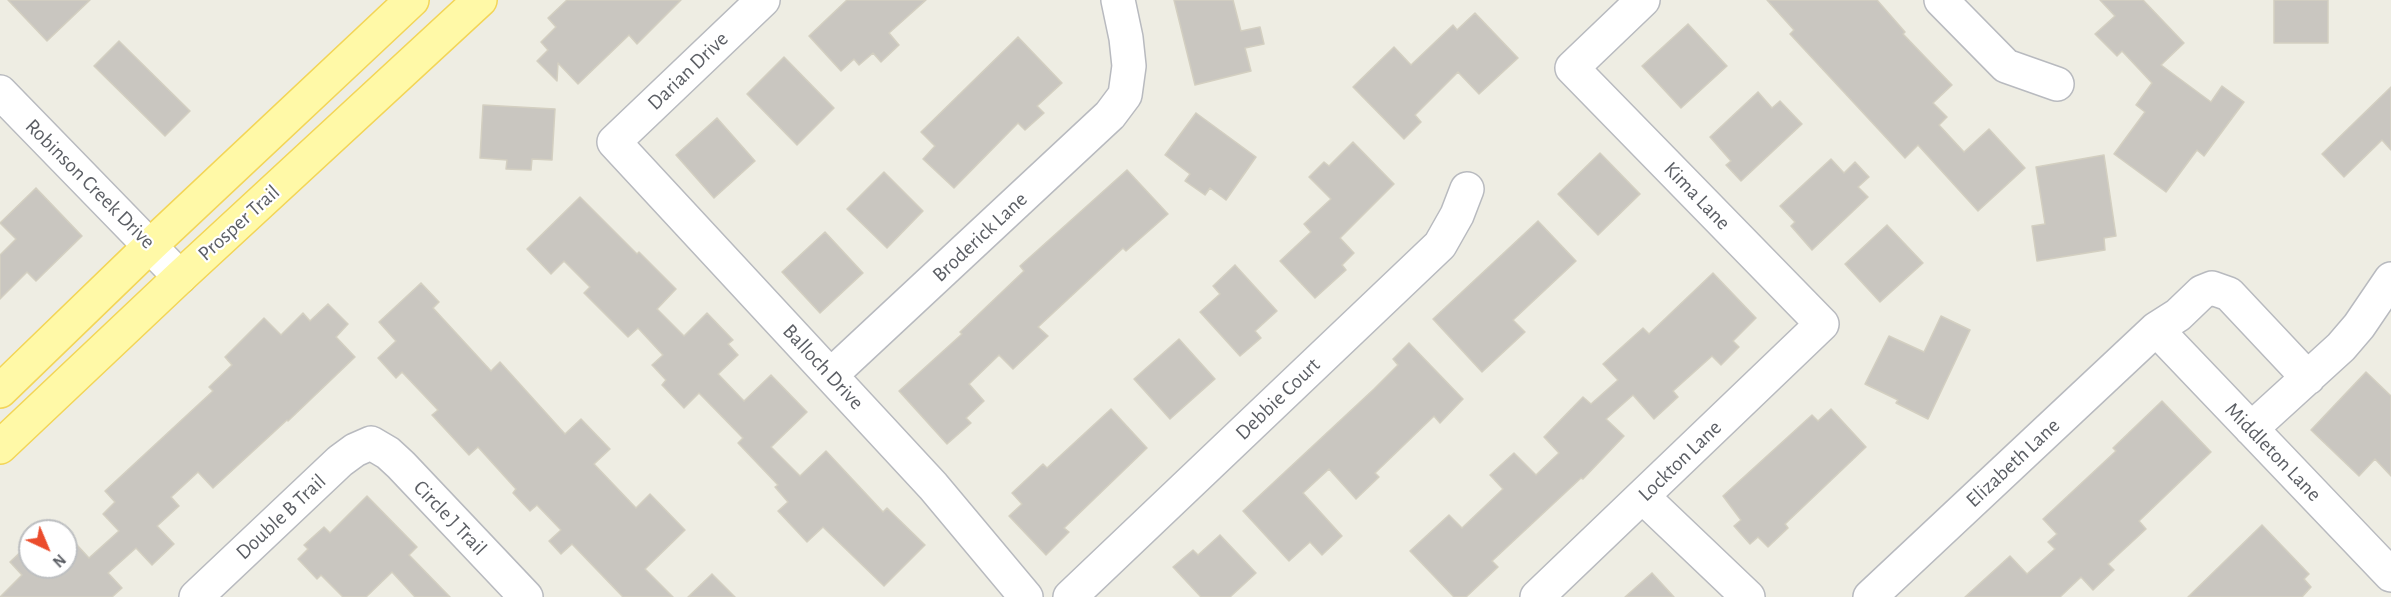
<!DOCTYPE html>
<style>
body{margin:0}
#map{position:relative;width:2391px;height:597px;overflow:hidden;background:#eeede3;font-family:"Alegreya Sans",sans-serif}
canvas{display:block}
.north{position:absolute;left:18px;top:519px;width:60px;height:60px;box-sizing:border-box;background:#fff;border:2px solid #bdbfc1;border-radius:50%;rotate:136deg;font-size:16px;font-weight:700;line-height:24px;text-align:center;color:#5b5e64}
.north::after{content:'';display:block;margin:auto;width:21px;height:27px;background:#eb4c2c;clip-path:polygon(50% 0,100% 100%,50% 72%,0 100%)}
</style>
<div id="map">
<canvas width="2391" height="597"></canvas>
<div class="north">N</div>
</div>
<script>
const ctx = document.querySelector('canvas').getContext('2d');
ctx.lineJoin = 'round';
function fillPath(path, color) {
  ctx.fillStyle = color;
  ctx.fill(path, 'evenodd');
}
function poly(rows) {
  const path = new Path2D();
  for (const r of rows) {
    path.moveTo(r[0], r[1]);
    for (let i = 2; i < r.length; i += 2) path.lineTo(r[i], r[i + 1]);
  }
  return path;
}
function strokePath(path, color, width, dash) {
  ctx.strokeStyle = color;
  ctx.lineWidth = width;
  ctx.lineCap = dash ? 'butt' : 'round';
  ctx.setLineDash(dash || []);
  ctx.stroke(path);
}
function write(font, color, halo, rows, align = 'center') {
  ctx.font = font + ' "Alegreya Sans",sans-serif';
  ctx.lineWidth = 4.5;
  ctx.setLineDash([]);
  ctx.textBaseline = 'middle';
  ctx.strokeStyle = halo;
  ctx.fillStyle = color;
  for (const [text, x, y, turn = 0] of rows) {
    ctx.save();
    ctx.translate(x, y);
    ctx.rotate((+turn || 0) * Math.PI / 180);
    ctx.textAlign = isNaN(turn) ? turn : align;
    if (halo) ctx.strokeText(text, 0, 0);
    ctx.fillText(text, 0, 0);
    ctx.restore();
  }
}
const building = poly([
 [8,0,90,0,47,41,8,0],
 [567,0,681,0,637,44,629,35,578,84,558,63,557,81,537,61,548,50,541,42,556,27,548,18,567,0],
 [847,0,926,0,889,33,899,45,881,62,873,53,859,65,854,59,841,71,809,36,847,0],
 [1174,0,1233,0,1241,31,1260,27,1264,44,1245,48,1251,71,1195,85,1174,0],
 [1767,0,1877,0,1905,32,1903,34,1952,85,1933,103,1947,117,1939,125,1964,152,1989,129,2025,168,1978,211,1918,145,1905,158,1790,34,1794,30,1767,0],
 [2100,0,2143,0,2184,43,2161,65,2211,102,2222,86,2244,102,2204,156,2197,150,2166,192,2114,154,2145,112,2136,105,2152,83,2122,51,2117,56,2095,34,2115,16,2100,0],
 [2274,0,2328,0,2328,43,2274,43,2274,0],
 [1475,13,1518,58,1479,94,1458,72,1415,115,1421,122,1404,139,1353,87,1394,47,1411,65,1453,25,1457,30,1475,13],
 [1688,24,1727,66,1681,108,1642,66,1688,24],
 [1018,37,1062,83,1037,106,1044,113,1025,130,1018,123,954,188,923,159,935,146,921,132,1018,37],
 [119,41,190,111,165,136,94,66,119,41],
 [784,57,834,108,797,145,747,94,784,57],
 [2391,87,2391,150,2382,140,2344,177,2322,154,2391,87],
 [1758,92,1772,108,1780,101,1802,124,1741,181,1726,165,1731,161,1710,137,1758,92],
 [483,105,555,109,552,160,532,159,531,170,506,169,507,160,480,158,483,105],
 [1196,113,1256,157,1226,200,1210,188,1205,195,1185,181,1190,174,1165,155,1196,113],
 [717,118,755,161,714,198,676,155,717,118],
 [1353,142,1394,184,1340,238,1354,253,1342,265,1346,270,1315,298,1280,261,1311,232,1304,224,1331,199,1309,177,1324,162,1329,166,1353,142],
 [1600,153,1640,194,1598,235,1558,194,1600,153],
 [2104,155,2116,236,2104,238,2105,250,2037,261,2032,226,2045,224,2036,167,2104,155],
 [1831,159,1844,173,1855,162,1869,177,1858,187,1868,197,1812,250,1791,226,1795,222,1780,206,1831,159],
 [1127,170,1168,214,1126,251,1123,248,1038,327,1048,336,1013,369,999,355,969,384,984,401,966,418,971,423,947,444,899,391,962,334,960,332,1024,271,1020,266,1127,170],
 [884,172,923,211,887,248,847,209,884,172],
 [36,188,82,236,36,281,27,272,0,299,0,255,16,239,0,223,36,188],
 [580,197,637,254,639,252,676,289,657,309,684,336,707,313,733,340,728,344,738,355,718,374,744,401,771,375,807,412,771,447,800,476,826,451,883,512,887,508,925,545,884,586,823,527,807,542,778,511,788,502,775,487,778,485,738,443,743,438,699,393,684,408,662,385,666,380,652,365,663,355,638,328,628,337,584,293,590,287,564,261,551,274,527,249,580,197],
 [1538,221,1576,261,1513,320,1525,332,1482,372,1433,319,1538,221],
 [1887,225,1923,263,1880,302,1845,264,1887,225],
 [825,232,863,273,820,313,782,272,825,232],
 [1235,265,1277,311,1255,331,1261,338,1240,356,1200,312,1220,294,1213,286,1235,265],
 [1713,273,1756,318,1733,341,1739,347,1721,365,1712,356,1673,391,1678,397,1654,419,1633,395,1606,419,1624,436,1583,479,1581,478,1492,561,1498,567,1466,597,1454,597,1410,551,1449,515,1462,528,1503,489,1490,475,1514,453,1536,475,1559,453,1544,437,1583,397,1591,404,1618,380,1603,364,1643,328,1649,334,1713,273],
 [421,283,439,302,433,308,491,371,500,362,565,434,581,419,610,449,594,464,636,508,650,494,685,530,645,569,673,597,623,597,572,544,561,554,549,541,561,530,537,505,530,511,513,493,516,489,478,447,469,455,432,415,438,410,402,372,396,378,378,358,396,341,379,322,421,283],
 [328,304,348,324,336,337,355,357,288,421,287,420,213,488,198,472,171,497,179,506,157,526,174,544,152,565,136,548,108,573,122,588,112,597,0,597,22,575,10,562,30,543,30,567,66,567,66,533,89,558,119,531,103,514,115,502,105,491,213,391,209,387,232,365,225,357,264,318,281,335,303,313,310,321,328,304],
 [1941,316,1970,330,1928,419,1896,403,1898,400,1865,384,1889,336,1924,352,1941,316],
 [1179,339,1215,379,1170,419,1134,379,1179,339],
 [1409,343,1463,399,1440,423,1434,416,1375,473,1379,477,1356,499,1329,469,1303,493,1342,536,1322,555,1310,542,1289,561,1243,511,1374,389,1398,365,1393,359,1409,343],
 [2366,372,2391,396,2391,476,2375,459,2359,476,2311,430,2366,372],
 [2162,401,2211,452,2139,521,2146,529,2108,564,2114,570,2093,590,2081,577,2060,597,1965,597,2010,556,2027,574,2055,549,2048,542,2057,534,2043,519,2116,451,2113,448,2162,401],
 [1111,409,1147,448,1064,528,1069,532,1046,555,1009,516,1022,504,1012,493,1043,464,1047,468,1111,409],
 [1831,409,1866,447,1785,524,1788,528,1768,547,1758,537,1750,544,1734,526,1741,520,1723,496,1812,415,1818,421,1831,409],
 [367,496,417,547,409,555,450,597,415,597,392,572,366,597,343,597,321,575,317,579,298,559,308,549,304,545,324,527,330,533,367,496],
 [2262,525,2309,574,2304,579,2311,587,2302,597,2188,597,2262,525],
 [1220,535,1256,573,1230,597,1201,597,1173,567,1193,550,1198,555,1220,535],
 [1652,573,1674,597,1625,597,1652,573],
 [712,574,735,597,688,597,712,574]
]);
fillPath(building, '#c9c6c0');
strokePath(building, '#d3cfc1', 1.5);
const minor = poly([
 [763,0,614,142,933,486,1026,597],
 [1941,0,2006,66,2057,84],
 [0,92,180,277],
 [2156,329,2391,575],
 [831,375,1110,115,1125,95,1129,66,1126,38,1118,0],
 [2251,429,2341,347,2359,326,2391,279],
 [1643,497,1748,597],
 [196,597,340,461,355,450,371,443,388,453,401,465,526,597],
 [1070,597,1440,245,1457,215,1467,189],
 [1537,597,1822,324,1572,68,1643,0],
 [1870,597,2156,329,2178,315,2202,292,2212,288,2229,294,2308,378]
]);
const major = poly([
 [0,391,151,245,412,0],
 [0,447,180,277,480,0]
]);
strokePath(minor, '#b8babf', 36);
strokePath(major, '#f3d557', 36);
strokePath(minor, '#fff', 33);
strokePath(major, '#fff9a7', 33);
write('21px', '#5b5e64', '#fff', [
 ["Darian Drive",688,71,-44],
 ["Robinson Creek Drive",90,184,45],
 ["Kima Lane",1697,196,46],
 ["Prosper Trail",239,223,-42],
 ["Broderick Lane",980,237,-43],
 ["Balloch Drive",823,367,47],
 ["Debbie Court",1278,399,-44],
 ["Middleton Lane",2273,452,46],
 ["Lockton Lane",1680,461,-44],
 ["Elizabeth Lane",2013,463,-43],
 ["Double B Trail",281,517,-43],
 ["Circle J Trail",450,518,46]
]);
</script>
